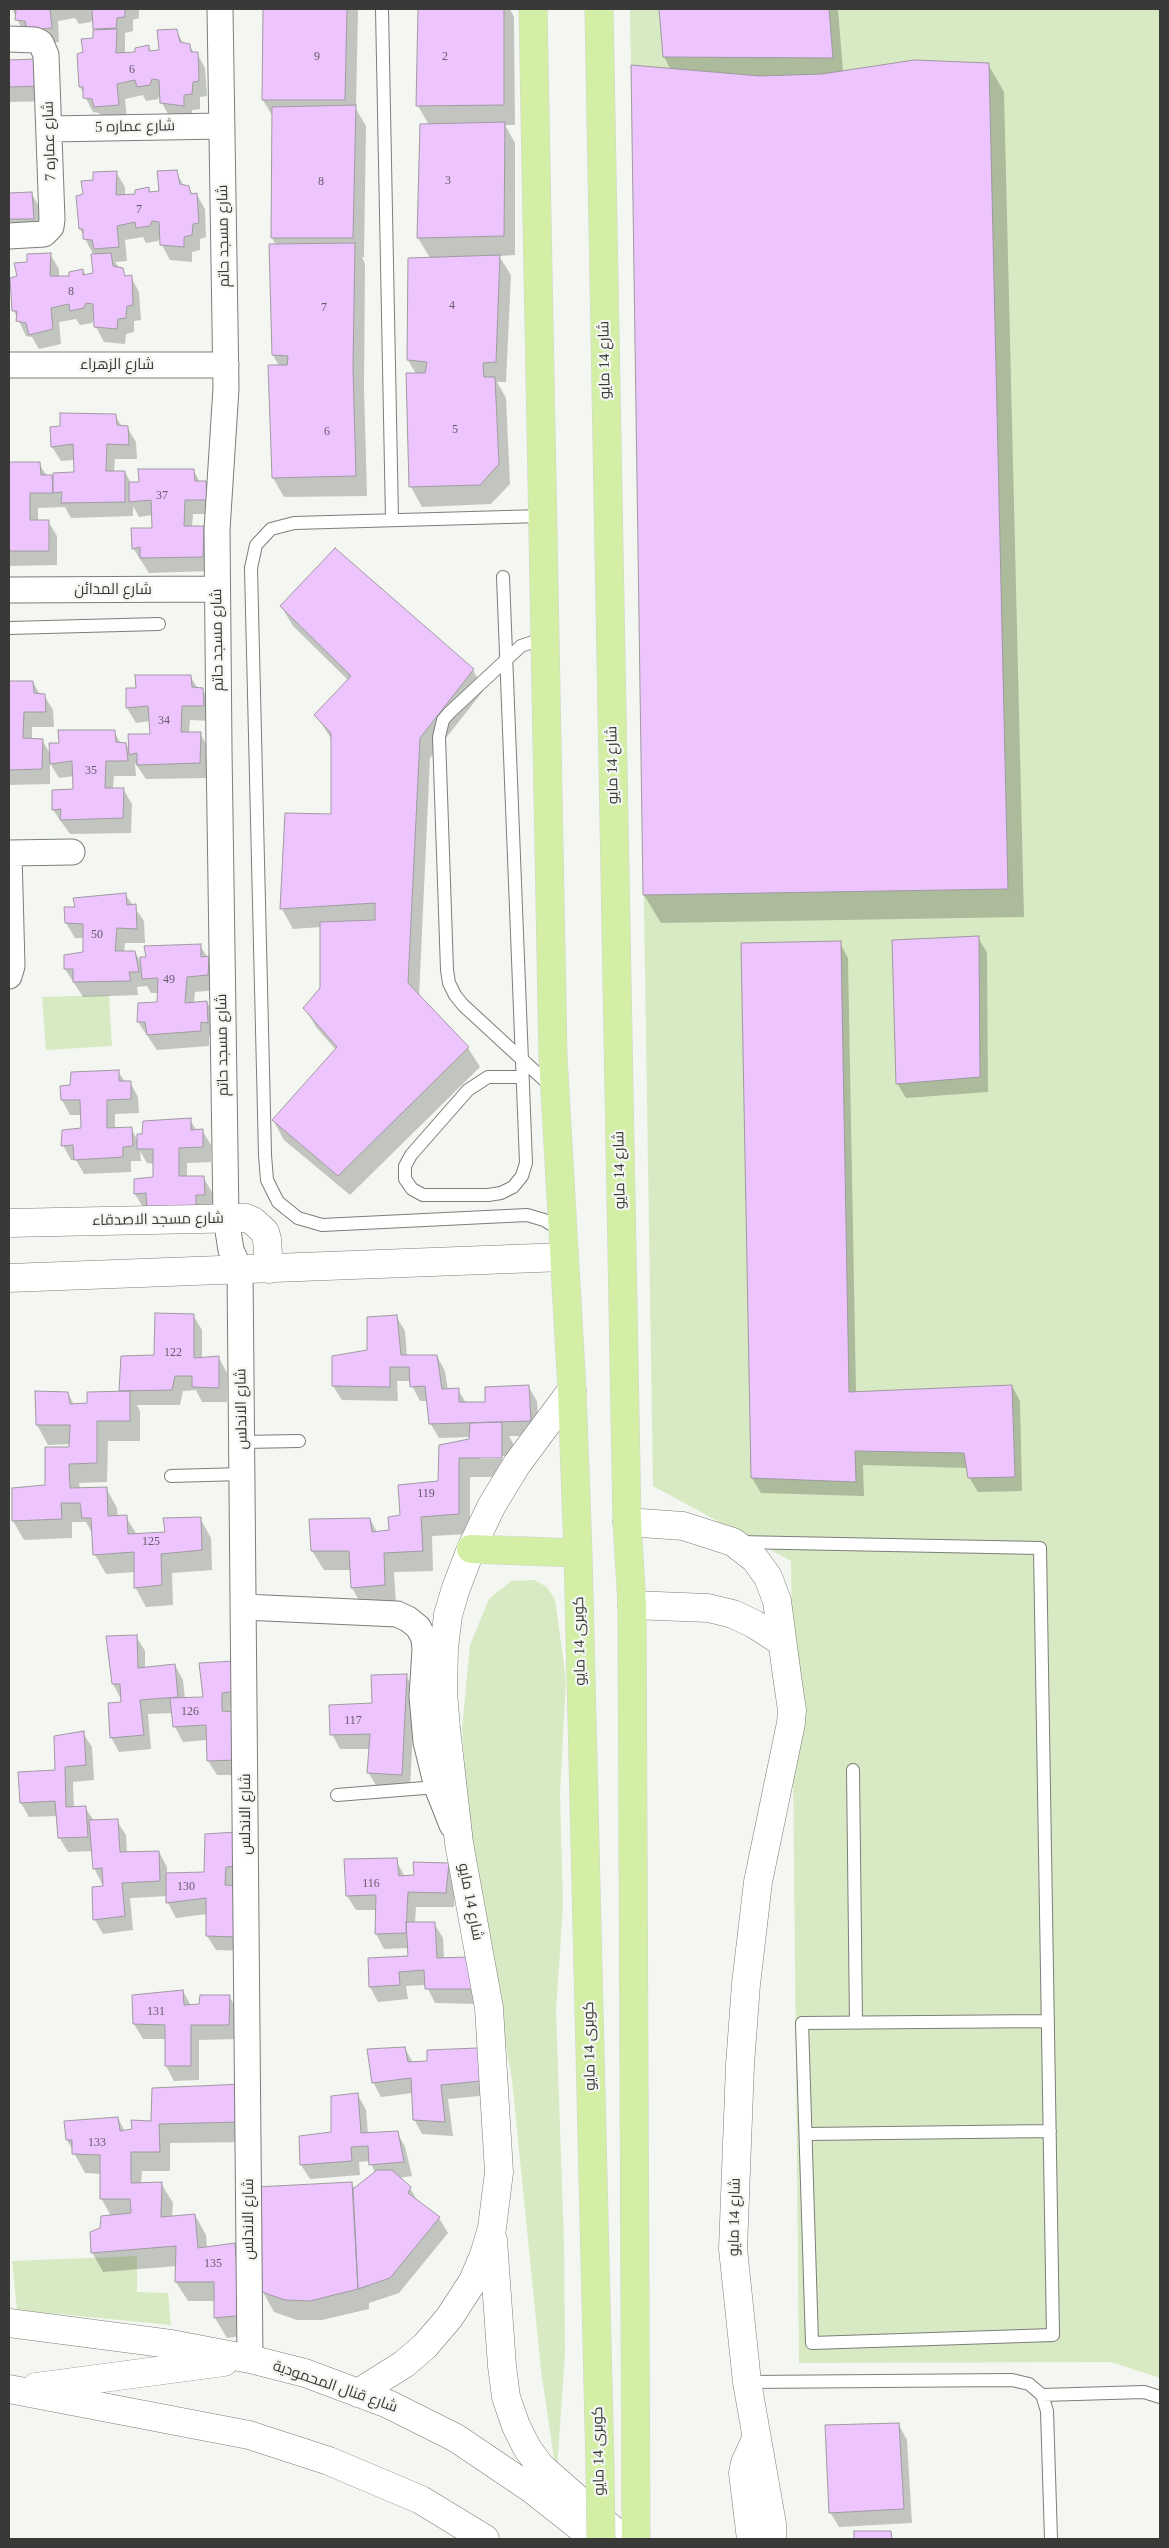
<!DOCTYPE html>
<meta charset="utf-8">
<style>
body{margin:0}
#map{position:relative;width:1169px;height:2548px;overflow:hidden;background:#f3f6f1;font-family:"Times New Roman",serif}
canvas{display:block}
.frame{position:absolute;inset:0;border:10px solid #393937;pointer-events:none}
</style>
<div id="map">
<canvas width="1169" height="2548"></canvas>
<div class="frame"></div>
</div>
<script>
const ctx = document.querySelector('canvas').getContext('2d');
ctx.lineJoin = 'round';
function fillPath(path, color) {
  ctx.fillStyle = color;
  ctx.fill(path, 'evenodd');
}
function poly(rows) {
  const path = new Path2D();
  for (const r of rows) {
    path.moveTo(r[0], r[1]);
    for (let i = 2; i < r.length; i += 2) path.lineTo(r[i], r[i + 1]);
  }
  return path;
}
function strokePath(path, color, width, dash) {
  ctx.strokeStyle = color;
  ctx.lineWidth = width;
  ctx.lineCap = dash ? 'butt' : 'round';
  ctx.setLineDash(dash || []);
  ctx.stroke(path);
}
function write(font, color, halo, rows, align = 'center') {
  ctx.font = font + ' "Times New Roman",Cairo,serif';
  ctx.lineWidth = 4.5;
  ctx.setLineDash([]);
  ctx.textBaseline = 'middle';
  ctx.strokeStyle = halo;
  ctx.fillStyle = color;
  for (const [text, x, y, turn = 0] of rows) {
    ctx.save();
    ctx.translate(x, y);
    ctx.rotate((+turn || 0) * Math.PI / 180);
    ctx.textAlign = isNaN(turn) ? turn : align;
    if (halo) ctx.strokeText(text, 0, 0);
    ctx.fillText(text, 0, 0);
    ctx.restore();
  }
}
fillPath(poly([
 [630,9,1160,9,1160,2378,1111,2362,799,2363,791,1561,653,1486],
 [109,995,112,1046,46,1050,42,997],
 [534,1580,547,1587,555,1600,566,1679,560,1793,563,1906,556,2011,564,2244,565,2353,557,2469,554,2459,541,2370,512,2080,469,1831,462,1729,470,1645,489,1599,511,1581],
 [137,2256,137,2292,168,2293,171,2325,17,2310,12,2261]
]), '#d8eac3');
fillPath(poly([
 [12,9,139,9,139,18,133,20,133,31,125,33,125,54,136,54,149,46,151,52,161,51,176,30,184,45,189,45,194,53,197,53,205,68,207,96,200,97,200,109,192,110,192,120,170,118,162,103,161,92,158,99,146,101,143,95,125,99,127,120,104,121,99,113,93,112,80,87,78,55,84,53,94,39,96,31,94,15,91,22,79,24,75,18,58,21,59,42,37,44,25,35],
 [265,9,358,9,356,109,366,126,364,257,362,257,365,264,364,388,367,496,284,497,273,478,279,366,273,355,276,245,272,238,273,117,263,100],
 [420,9,510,9,514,17,515,125,505,125,515,143,515,255,499,256,511,275,506,382,497,382,506,398,510,484,491,504,422,507,411,487,408,374,416,374,408,360,430,258,418,238,429,125,418,106],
 [660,9,838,9,843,72,988,64,1004,92,1024,917,661,923,644,895,671,70,664,57],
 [35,60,47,101,9,102,9,61],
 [116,172,125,187,125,196,136,195,149,188,151,193,161,192,176,172,184,186,188,187,193,195,197,195,205,209,206,237,200,239,200,250,192,252,192,262,170,260,162,245,161,234,158,241,146,243,143,237,125,240,127,261,115,262,127,277,131,277,139,292,141,320,134,321,134,332,126,334,125,344,104,342,96,327,95,316,92,323,80,325,76,319,59,322,61,344,39,349,32,337,26,336,14,311,11,279,18,277,28,263,50,254,59,269,59,278,70,278,83,270,86,276,94,275,93,254,80,229,84,195,94,181],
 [31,193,40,208,42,233,9,234,9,194],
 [115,415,122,427,127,427,136,442,137,459,115,459,114,472,125,472,131,483,140,483,193,470,200,482,205,483,214,497,215,514,193,514,192,527,203,527,212,542,211,571,149,573,133,548,154,529,153,515,139,517,133,506,133,516,71,518,65,507,38,508,38,521,48,521,57,536,57,565,9,566,9,464,39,464,47,476,51,476,54,481,75,474,75,460,61,461,52,447],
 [281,606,473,670,484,690,430,758,419,997,468,1048,480,1067,350,1195,284,1140,273,1120,336,1050,316,1027,305,1008,321,988,322,927,293,929,282,909,286,814,333,815,332,740,316,715,348,680,293,626],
 [190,676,198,689,202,689,211,704,212,721,190,720,189,734,200,733,208,748,208,778,146,779,135,763,136,776,114,776,113,789,123,789,132,804,131,833,70,834,53,810,74,790,74,776,59,778,50,763,50,784,9,785,9,682,33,682,40,695,44,695,53,710,54,727,32,727,32,740,42,740,51,755,60,744,114,732,121,744,126,744,130,751,151,735,150,721,136,723,127,708,127,689,137,689],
 [125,894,144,921,145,943,125,943,124,952,135,952,142,964,147,958,200,945,216,972,216,990,195,992,194,1003,207,1002,215,1017,215,1037,209,1036,209,1046,157,1050,138,1022,140,1005,159,1003,159,993,151,993,147,986,137,987,138,995,83,997,65,969,65,956,85,953,84,938,75,938,66,923,76,909],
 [978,938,987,952,988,1092,906,1098,897,1083],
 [840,943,848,958,856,1393,1012,1386,1020,1401,1022,1491,978,1492,969,1477,968,1468,863,1465,864,1496,761,1493,752,1478],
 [118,1071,125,1082,130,1082,138,1097,139,1113,115,1114,115,1128,131,1128,138,1141,190,1120,197,1131,202,1130,211,1145,211,1162,187,1163,187,1177,203,1177,212,1192,213,1210,144,1209,135,1194,154,1178,154,1164,147,1163,140,1151,141,1161,131,1161,131,1172,84,1174,76,1160,71,1160,63,1145,82,1129,82,1115,70,1115,62,1100,61,1087],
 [193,1315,202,1330,202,1359,219,1358,227,1373,227,1402,202,1402,196,1390,183,1391,180,1405,137,1405,140,1411,140,1441,108,1441,107,1482,79,1483,80,1489,106,1488,117,1508,118,1517,126,1517,137,1535,166,1533,200,1518,211,1538,212,1570,172,1573,173,1605,146,1607,135,1587,135,1572,106,1574,95,1555,93,1535,86,1522,72,1522,72,1538,24,1540,13,1521,47,1486,71,1448,71,1444,48,1445,37,1425,36,1393,68,1393,74,1405,89,1404,121,1392,122,1357,156,1357],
 [396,1316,405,1331,407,1356,437,1356,445,1371,448,1390,458,1390,466,1403,487,1404,528,1386,537,1401,539,1436,509,1436,513,1443,513,1477,470,1477,470,1534,432,1536,433,1571,394,1572,396,1604,363,1607,352,1588,351,1570,324,1570,312,1551,370,1519,377,1532,391,1531,402,1516,439,1482,471,1441,471,1437,439,1438,430,1423,428,1401,420,1401,412,1386,411,1381,397,1381,398,1401,342,1400,333,1386,368,1352],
 [480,1456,509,1456,509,1459,480,1459],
 [136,1636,145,1651,145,1668,175,1665,183,1680,185,1699,205,1698,235,1663,246,1706,230,1708,230,1712,247,1775,217,1775,208,1761,208,1740,183,1742,175,1727,173,1713,148,1714,151,1749,119,1752,111,1737,123,1703,113,1684],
 [406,1676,415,1690,410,1789,377,1787,368,1772,370,1749,340,1749,332,1734,373,1704],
 [83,1733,92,1747,94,1780,73,1782,74,1808,85,1807,94,1821,117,1821,126,1835,127,1853,159,1852,167,1867,167,1874,206,1873,235,1834,245,1951,216,1950,207,1936,207,1914,176,1918,168,1903,168,1896,130,1898,133,1930,103,1934,95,1920,104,1888,94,1868,93,1851,68,1852,59,1837,57,1816,29,1817,21,1803,57,1771],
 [396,1860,405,1877,415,1876,448,1864,456,1879,454,1907,416,1907,415,1923,434,1923,443,1938,444,1959,467,1958,481,2004,435,2003,426,1985,406,1986,408,1999,378,2002,370,1987,409,1957,408,1948,384,1949,376,1934,377,1910,356,1910,347,1896],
 [469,1972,475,1995,473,1995],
 [183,1991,191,2006,229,1996,238,2011,237,2039,199,2040,199,2080,174,2081,166,2066,166,2039,143,2039,134,2024],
 [405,2048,413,2063,429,2062,478,2049,489,2095,448,2099,453,2136,422,2134,414,2119,413,2093,381,2097,373,2082],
 [242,2086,252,2142,170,2143,170,2171,142,2171,141,2184,161,2183,173,2203,172,2217,195,2215,206,2235,207,2248,234,2245,254,2278,254,2334,227,2338,215,2318,215,2301,188,2301,176,2282,177,2266,103,2272,92,2252,101,2229,111,2216,101,2198,101,2174,85,2173,67,2140,118,2118,125,2132],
 [358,2095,366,2110,368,2134,397,2132,405,2147,412,2176,398,2178,410,2188,418,2202,439,2218,448,2233,399,2293,369,2303,369,2309,322,2320,297,2320,274,2312,263,2292,352,2184,355,2189,375,2173,370,2161,359,2162,360,2175,310,2179,301,2165,332,2133],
 [899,2425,907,2440,912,2523,839,2527,830,2512]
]), '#0003');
const building = poly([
 [11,9,50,9,52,28,27,30,25,21,15,20,16,10,11,9],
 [92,9,125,9,125,17,117,18,116,28,93,29,92,9],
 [263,9,347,9,345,100,262,100,263,9],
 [418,9,504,9,504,105,416,106,418,9],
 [659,9,829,9,833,58,663,57,659,9],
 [117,29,116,53,135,52,135,48,149,45,149,51,159,50,157,30,177,29,180,42,190,44,191,52,198,52,199,81,193,82,192,94,184,95,184,106,160,103,159,80,152,79,150,85,137,87,135,80,117,84,119,105,94,107,92,99,83,98,83,87,79,87,77,54,83,52,81,39,93,38,93,30,117,29],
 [36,59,39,86,9,87,9,60,36,59],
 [914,60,989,63,1008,889,643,895,631,65,760,76,822,74,914,60],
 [356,105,353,238,271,238,272,107,356,105],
 [505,122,504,236,417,238,420,124,505,122],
 [177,170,180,184,189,186,191,194,197,193,199,223,193,224,192,235,184,237,184,247,160,245,159,222,152,221,150,226,136,228,135,222,117,226,119,247,94,249,92,240,83,239,83,229,79,229,76,196,83,194,81,181,93,180,93,172,117,171,116,195,135,194,135,190,149,187,149,192,159,191,157,171,177,170],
 [32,192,34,219,9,219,9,193,32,192],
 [355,243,353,367,356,476,272,478,268,365,287,365,288,356,272,355,269,244,355,243],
 [51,253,50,276,69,276,69,272,83,269,83,275,93,273,91,254,111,253,113,266,123,268,125,276,132,275,133,305,127,306,126,318,118,319,117,329,94,327,93,304,86,303,84,308,70,311,69,304,51,308,53,329,29,335,26,323,16,321,17,311,12,311,10,278,17,276,14,263,27,262,27,254,51,253],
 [500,255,496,362,483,363,484,377,495,377,499,464,480,485,409,487,406,373,425,373,427,362,407,360,408,258,500,255],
 [60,413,116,414,117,425,128,426,129,445,107,444,106,471,125,471,125,502,61,503,62,492,53,493,53,473,74,472,73,444,51,447,50,427,60,426,60,413],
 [9,462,40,462,41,475,52,475,53,493,30,493,30,520,49,520,49,551,9,551,9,462],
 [138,469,194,469,195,481,206,481,207,500,185,500,184,526,204,526,203,557,140,558,140,547,132,549,131,528,152,528,151,500,129,502,129,482,139,482,138,469],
 [335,548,474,669,420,738,408,983,469,1047,338,1176,272,1120,337,1047,303,1008,320,988,320,922,375,920,375,903,280,909,285,813,331,814,331,733,314,715,351,676,280,606,335,548],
 [135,675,191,675,192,687,203,688,204,706,182,706,181,732,201,732,200,763,137,765,137,753,129,755,128,734,150,734,148,706,126,708,126,688,136,688,135,675],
 [9,681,33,681,34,693,45,694,46,712,24,712,23,738,43,739,42,769,9,770,9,681],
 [58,730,115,730,116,742,126,743,128,761,106,761,105,788,124,788,123,818,60,820,61,809,52,810,52,790,73,789,72,761,50,764,49,743,59,743,58,730],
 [126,893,127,905,136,904,137,929,117,928,115,951,135,951,139,972,129,972,131,981,73,982,73,969,64,969,64,955,83,952,83,924,65,923,64,907,75,907,73,898,126,893],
 [979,936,980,1077,896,1084,892,940,979,936],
 [841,941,849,1392,1012,1385,1015,1477,968,1478,964,1453,855,1451,856,1482,751,1478,741,943,841,941],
 [201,944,201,957,209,956,208,975,187,977,185,1003,207,1001,208,1023,201,1022,201,1031,147,1035,145,1022,137,1022,138,1003,157,1002,158,978,142,979,140,957,146,957,144,946,201,944],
 [119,1070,119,1081,131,1081,131,1099,107,1100,107,1128,132,1127,133,1146,123,1147,123,1157,74,1160,73,1145,61,1146,62,1130,81,1128,80,1100,61,1100,60,1086,70,1085,71,1072,119,1070],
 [191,1118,191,1130,203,1129,203,1147,179,1148,179,1176,204,1176,205,1195,196,1195,196,1206,147,1208,146,1193,134,1194,134,1179,153,1177,153,1149,137,1149,137,1134,142,1134,143,1121,191,1118],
 [155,1313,194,1314,194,1358,219,1356,219,1388,192,1387,192,1376,175,1376,172,1390,119,1391,121,1356,154,1355,155,1313],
 [397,1315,401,1355,437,1355,442,1389,459,1388,459,1402,485,1402,485,1387,529,1385,531,1421,429,1424,425,1386,410,1387,409,1367,390,1367,390,1387,332,1386,332,1356,367,1350,367,1317,397,1315],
 [35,1391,68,1392,70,1404,87,1403,87,1392,130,1391,130,1421,97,1421,97,1463,69,1464,70,1488,107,1487,108,1516,127,1515,128,1534,165,1532,163,1518,201,1517,202,1550,161,1554,162,1585,134,1588,134,1552,93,1555,91,1518,82,1518,80,1503,61,1503,62,1519,12,1521,12,1488,45,1485,45,1447,69,1447,70,1425,36,1425,35,1391],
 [502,1422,502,1458,459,1458,459,1514,421,1517,423,1551,384,1553,385,1585,351,1588,349,1551,311,1551,309,1519,370,1518,372,1532,389,1530,388,1517,400,1515,398,1485,438,1481,439,1445,469,1439,470,1423,502,1422],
 [137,1635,138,1668,175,1664,178,1697,140,1700,144,1735,110,1738,108,1703,121,1702,120,1684,112,1684,106,1636,137,1635],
 [236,1661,238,1691,222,1693,222,1711,239,1712,239,1760,207,1761,206,1725,173,1727,170,1698,203,1697,199,1663,236,1661],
 [407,1674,402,1775,367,1773,370,1734,330,1735,329,1705,372,1703,371,1675,407,1674],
 [84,1731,86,1765,65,1767,66,1807,86,1806,88,1837,58,1838,55,1801,20,1803,18,1772,55,1770,54,1736,84,1731],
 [118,1819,120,1852,159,1851,160,1881,122,1883,125,1916,93,1920,92,1887,103,1886,102,1868,93,1869,89,1820,118,1819],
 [236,1832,238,1866,226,1867,225,1885,240,1886,237,1937,206,1936,206,1898,166,1903,166,1873,204,1872,205,1834,236,1832],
 [397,1858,399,1876,414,1875,413,1862,449,1863,446,1893,408,1892,406,1933,375,1934,376,1895,346,1896,344,1859,397,1858],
 [406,1922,435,1922,437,1958,468,1957,473,1989,425,1989,424,1970,399,1972,400,1985,369,1987,368,1958,408,1956,406,1922],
 [183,1990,184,2005,199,2004,200,1995,230,1995,229,2025,191,2025,191,2066,165,2066,165,2025,133,2024,132,1995,183,1990],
 [405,2047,408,2062,427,2061,427,2050,478,2048,481,2081,441,2085,445,2122,413,2120,411,2078,372,2083,367,2049,405,2047],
 [243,2084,241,2122,159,2124,160,2152,131,2152,131,2183,162,2182,161,2217,195,2214,198,2248,235,2243,236,2258,244,2257,244,2315,214,2318,214,2282,175,2282,176,2246,91,2253,90,2232,100,2228,101,2216,131,2213,130,2199,100,2199,100,2155,72,2154,72,2140,66,2140,64,2121,118,2117,120,2131,132,2129,131,2120,151,2121,152,2088,243,2084],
 [358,2093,361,2133,398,2131,404,2162,369,2165,368,2146,351,2147,352,2161,300,2165,299,2136,331,2132,331,2096,358,2093],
 [377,2170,392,2170,411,2187,408,2193,440,2217,390,2278,358,2289,353,2189,377,2170],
 [352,2182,358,2289,310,2301,285,2300,262,2292,256,2187,352,2182],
 [899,2423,904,2509,829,2513,825,2425,899,2423],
 [854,2531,891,2531,892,2539,854,2539,854,2531]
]);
fillPath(building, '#edc4fe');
strokePath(building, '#9e9ba0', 1);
const service = poly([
 [382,9,392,519],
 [542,516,294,523,271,529,256,545,251,568,265,1155,267,1180,278,1202,298,1218,322,1225,527,1215,544,1220,562,1231],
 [503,577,526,1163,522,1176,513,1187,501,1193,488,1195,423,1195,412,1189,405,1179,405,1166,411,1155,468,1090,488,1077,522,1077],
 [9,628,159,624],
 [544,638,521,646,449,713,443,720,439,737,447,970,449,983,455,995,463,1005,553,1088],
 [242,1442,299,1441],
 [171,1476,243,1474],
 [738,1542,1040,1548,1053,2335,812,2343,802,2023,1048,2021],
 [853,1770,856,2023],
 [337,1795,437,1787],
 [806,2134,1050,2131],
 [747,2382,1012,2380,1029,2384,1042,2395,1047,2411,1051,2539],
 [1042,2395,1144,2392,1160,2397]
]);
const minor = poly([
 [220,9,226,388,217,530,219,749,226,1218,231,1250,240,1270,250,2359],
 [9,39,35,40,41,43,46,55,52,219,51,227,44,234,9,236],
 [49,129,222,126],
 [9,365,226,365],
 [9,590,217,589],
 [9,853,72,852],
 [9,976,12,966,9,853],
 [244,1607,397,1614,408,1619,418,1627,424,1638,425,1650,422,1696,426,1742,437,1787,452,1825]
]);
const tertiary = poly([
 [9,1223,246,1218,253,1221,265,1232,267,1239,269,1269],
 [9,1278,564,1257]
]);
const secondary = poly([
 [627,1522,683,1526,733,1542,755,1559,768,1577,777,1601,787,1676,792,1710,791,1723,758,1882,746,1984,740,2065,733,2249,747,2382,772,2524,772,2539],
 [632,1605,708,1608,733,1614,754,1624,782,1642],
 [493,2240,502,2366,506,2397,516,2426,527,2448,541,2467,623,2539],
 [9,2323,171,2344,250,2359,305,2373,388,2404,456,2438,533,2490,595,2539],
 [36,2387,224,2362],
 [9,2389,249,2435,329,2461,421,2500,485,2539],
 [358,2393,404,2364,425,2346,449,2318,473,2281,484,2255,492,2228,499,2172,489,2008,459,1843,446,1729,443,1692,444,1648,448,1615,456,1588,471,1549,492,1505,517,1464,572,1390],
 [751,2539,743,2473,745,2463,756,2439]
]);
const primary = poly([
 [533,9,553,1057,572,1390,578,1553,600,2467],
 [599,9,627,1522,632,1605,636,2539],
 [471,1549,578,1553]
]);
strokePath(service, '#7c7e79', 14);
strokePath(minor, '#7c7e79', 27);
strokePath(tertiary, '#7c7e79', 29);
strokePath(secondary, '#7c7e79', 29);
strokePath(primary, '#d3d3d3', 29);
strokePath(service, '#fff', 12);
strokePath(minor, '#fff', 25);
strokePath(tertiary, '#fff', 28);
strokePath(secondary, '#fff', 28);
strokePath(primary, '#d3efa6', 28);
const primaryBridge = poly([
 [600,2467,601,2539]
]);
strokePath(primaryBridge, '#d3d3d3', 29, []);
strokePath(primaryBridge, '#d3efa6', 28);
write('12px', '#665c69', null, [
 ["9",317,57],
 ["2",445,57],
 ["6",132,70],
 ["3",448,181],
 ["8",321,182],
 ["7",139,210],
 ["8",71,292],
 ["4",452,306],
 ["7",324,308],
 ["5",455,430],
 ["6",327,432],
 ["37",162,496],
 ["34",164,721],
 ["35",91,771],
 ["50",97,935],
 ["49",169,980],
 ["122",173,1353],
 ["119",426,1494],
 ["125",151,1542],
 ["126",190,1712],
 ["117",353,1721],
 ["116",371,1884],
 ["130",186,1887],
 ["131",156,2012],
 ["133",97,2143],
 ["135",213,2264]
]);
write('15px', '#393937', '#f3f6f1', [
 ["شارع عماره 5",135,127,-1],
 ["شارع عماره 7",50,141,-92],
 ["شارع مسجد حاتم",224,236,-91],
 ["شارع 14 مايو",605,360,-91],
 ["شارع الزهراء",117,365],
 ["شارع المدائن",113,590],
 ["شارع مسجد حاتم",218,640,-91],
 ["شارع 14 مايو",613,765,-91],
 ["شارع مسجد حاتم",223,1045,-91],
 ["شارع 14 مايو",620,1170,-91],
 ["شارع مسجد الاصدقاء",158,1220,-1],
 ["شارع الاندلس",242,1409,-91],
 ["كوبرى 14 مايو",580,1641,-91],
 ["شارع الاندلس",246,1814,-90],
 ["شارع 14 مايو",470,1902,79],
 ["كوبرى 14 مايو",590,2046,-91],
 ["شارع 14 مايو",735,2217,-89],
 ["شارع الاندلس",249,2219,-90],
 ["شارع قنال المحمودية",335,2387,19],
 ["كوبرى 14 مايو",599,2451,-91]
]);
</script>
